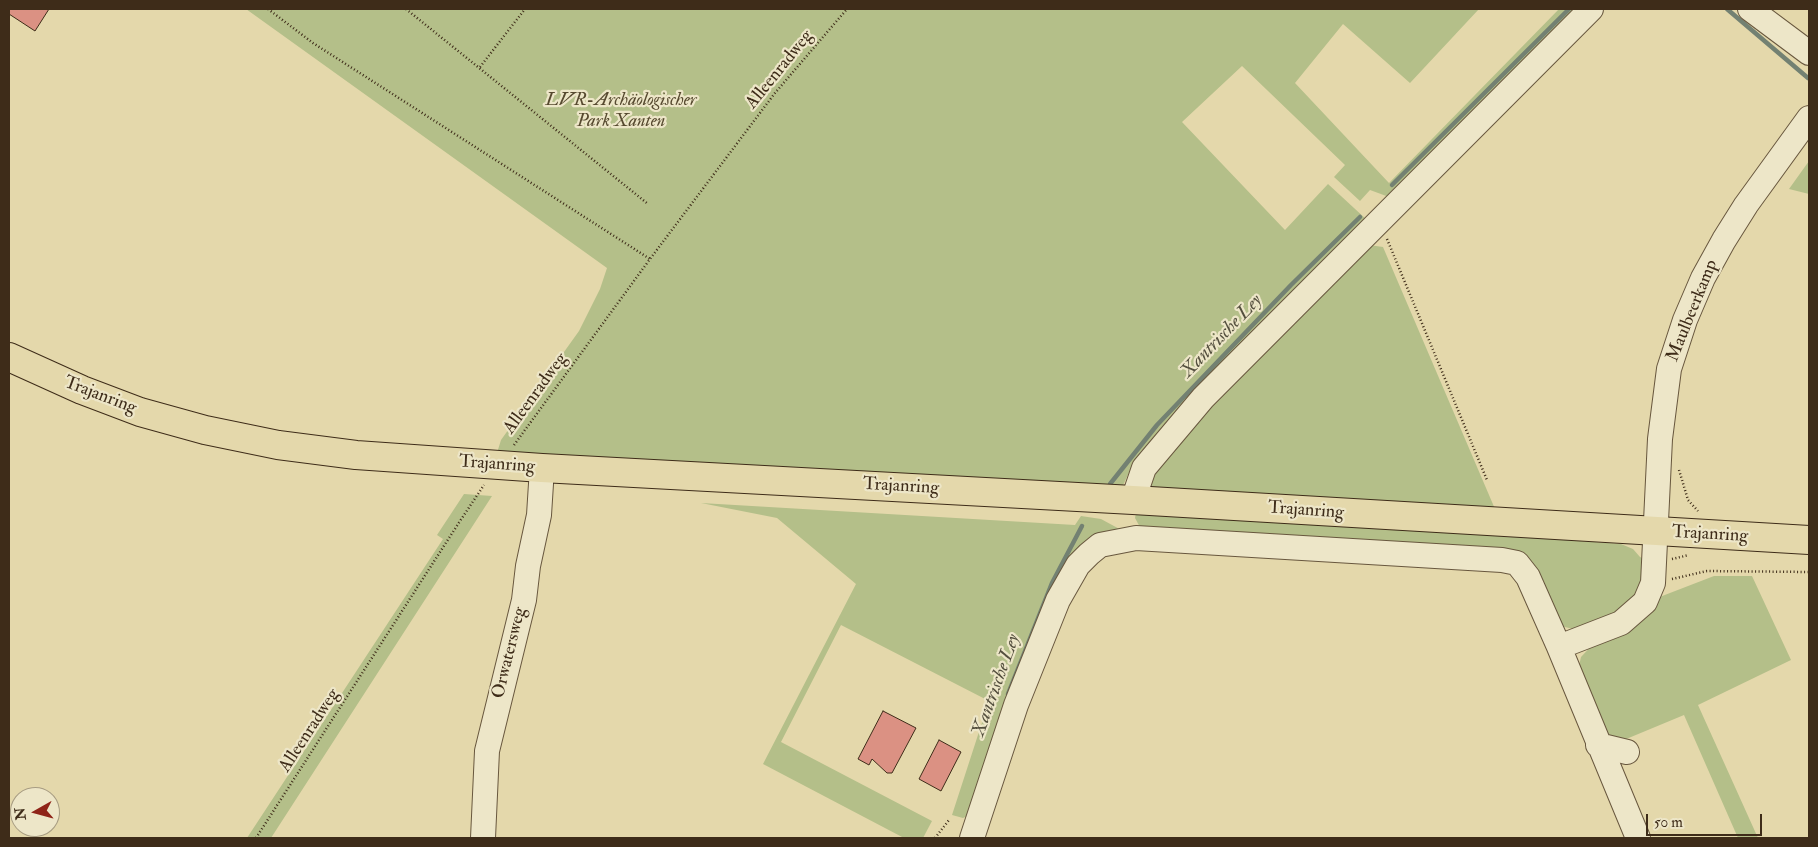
<!DOCTYPE html>
<meta charset="utf-8">
<style>
body{margin:0}
#map{position:relative;width:1818px;height:847px;overflow:hidden;background:#e4d8ab;font-family:"IM FELL Double Pica",serif}
canvas{display:block}
.frame{position:absolute;inset:0;border:10px solid #3e2c19;pointer-events:none}
.north{position:absolute;left:10px;top:787px;width:50px;height:50px;box-sizing:border-box;background:#ede6c8;border:1px solid #a79c82;border-radius:50%;rotate:263deg;font-size:14px;font-weight:700;line-height:20px;text-align:center;color:#3e2c19}
.north::after{content:'';display:block;margin:auto;width:18px;height:22px;background:#8f2418;clip-path:polygon(50% 0,100% 100%,50% 72%,0 100%)}
.scale{position:absolute;left:1646px;top:814px;width:116px;height:22px;box-sizing:border-box;border:2px solid #3e2c19;border-top:0;padding-left:6px;font-size:15px;line-height:18px;white-space:nowrap;color:#3e2c19;-webkit-text-stroke:4px #ede6c8;paint-order:stroke}
</style>
<div id="map">
<canvas width="1818" height="847"></canvas>
<div class="frame"></div>
<div class="north">N</div>
<div class="scale">50 m</div>
</div>
<script>
const ctx = document.querySelector('canvas').getContext('2d');
ctx.lineJoin = 'round';
function fillPath(path, color) {
  ctx.fillStyle = color;
  ctx.fill(path, 'evenodd');
}
function poly(rows) {
  const path = new Path2D();
  for (const r of rows) {
    path.moveTo(r[0], r[1]);
    for (let i = 2; i < r.length; i += 2) path.lineTo(r[i], r[i + 1]);
  }
  return path;
}
function strokePath(path, color, width, dash) {
  ctx.strokeStyle = color;
  ctx.lineWidth = width;
  ctx.lineCap = dash ? 'butt' : 'round';
  ctx.setLineDash(dash || []);
  ctx.stroke(path);
}
function write(font, color, halo, rows, align = 'center') {
  ctx.font = font + ' "IM FELL Double Pica",serif';
  ctx.lineWidth = 4.5;
  ctx.setLineDash([]);
  ctx.textBaseline = 'middle';
  ctx.strokeStyle = halo;
  ctx.fillStyle = color;
  for (const [text, x, y, turn = 0] of rows) {
    ctx.save();
    ctx.translate(x, y);
    ctx.rotate((+turn || 0) * Math.PI / 180);
    ctx.textAlign = isNaN(turn) ? turn : align;
    if (halo) ctx.strokeText(text, 0, 0);
    ctx.fillText(text, 0, 0);
    ctx.restore();
  }
}
fillPath(poly([
 [246,9,1479,9,1410,83,1343,24,1295,83,1389,183,1559,9,1582,9,1389,197,1370,190,1360,201,1334,177,1345,165,1242,66,1182,122,1285,230,1328,184,1367,220,1151,444,1131,468,1120,492,497,453,501,440,579,331,600,289,607,268],
 [1809,161,1809,194,1789,189],
 [1369,245,1383,247,1495,509,1141,494,1155,460],
 [464,494,492,496,271,838,247,838,443,539,437,535],
 [701,503,1075,525,1081,516,1101,519,1125,532,1099,538,974,813,963,818,952,815,989,701,841,625,781,742,932,821,923,838,904,838,763,764,856,584,777,518],
 [1137,508,1621,544,1633,549,1640,557,1646,560,1648,584,1625,611,1573,629,1561,626,1530,566,1141,529,1135,518],
 [1714,576,1752,576,1791,660,1698,705,1758,838,1738,838,1684,715,1619,742,1597,729,1576,679,1581,657,1596,641,1657,598]
]), '#b4bf89');
strokePath(poly([
 [1727,9,1808,78],
 [1392,185,1569,9],
 [1110,484,1157,425,1291,285,1360,217],
 [1008,694,1052,583,1082,526]
]), '#738172', 4.5);
const building = poly([
 [9,9,49,9,35,31,9,14,9,9],
 [883,711,916,728,892,773,887,773,872,759,869,765,858,759,883,711],
 [939,740,961,752,941,791,919,779,939,740]
]);
fillPath(building, '#db9183');
strokePath(building, '#3e2c19', 1);
const minor = poly([
 [1750,9,1809,53],
 [1133,500,1144,468,1203,398,1591,9],
 [1559,647,1621,623,1645,602,1653,583,1660,439,1669,369,1685,320,1703,278,1724,240,1746,205,1809,118],
 [1598,745,1627,752],
 [483,838,487,751,524,600,528,566,539,515,542,468],
 [972,838,1016,705,1058,600,1078,565,1089,554,1100,545,1136,538,1502,560,1517,563,1528,577,1559,647,1638,838]
]);
const major = poly([
 [9,357,82,390,140,412,205,430,278,445,356,455,542,468,1133,500,1809,540]
]);
strokePath(minor, '#68573e', 26);
strokePath(major, '#3e2c19', 30);
strokePath(poly([
 [268,9,313,43,650,259],
 [406,9,648,204],
 [480,67,525,9],
 [1387,239,1487,480],
 [514,445,650,259,775,93,847,9],
 [1679,470,1688,500,1698,511],
 [1672,559,1689,555],
 [1672,579,1707,571,1809,572],
 [256,838,460,521,484,485],
 [935,838,949,820]
]), '#3e2c19', 2.5, [1, 2.5]);
strokePath(minor, '#ede6c8', 24);
strokePath(major, '#e4d8ab', 28);
write('18px', '#3e2c19', '#ede6c8', [
 ["Alleenradweg",780,70,-51],
 ["Maulbeerkamp",1693,311,-68],
 ["Alleenradweg",536,394,-54],
 ["Trajanring",100,396,21],
 ["Trajanring",497,465,4],
 ["Trajanring",901,487,3],
 ["Trajanring",1306,511,4],
 ["Trajanring",1710,535,3],
 ["Orwatersweg",510,653,-76],
 ["Alleenradweg",310,731,-57]
]);
write('italic 18px', '#56492f', '#ede6c8', [
 ["LVR-Archäologischer",621,101],
 ["Park Xanten",621,122]
]);
write('italic 19px', '#544f3e', '#ede6c8', [
 ["Xantrische Ley",1222,337,-46],
 ["Xantrische Ley",997,686,-70]
]);
</script>
